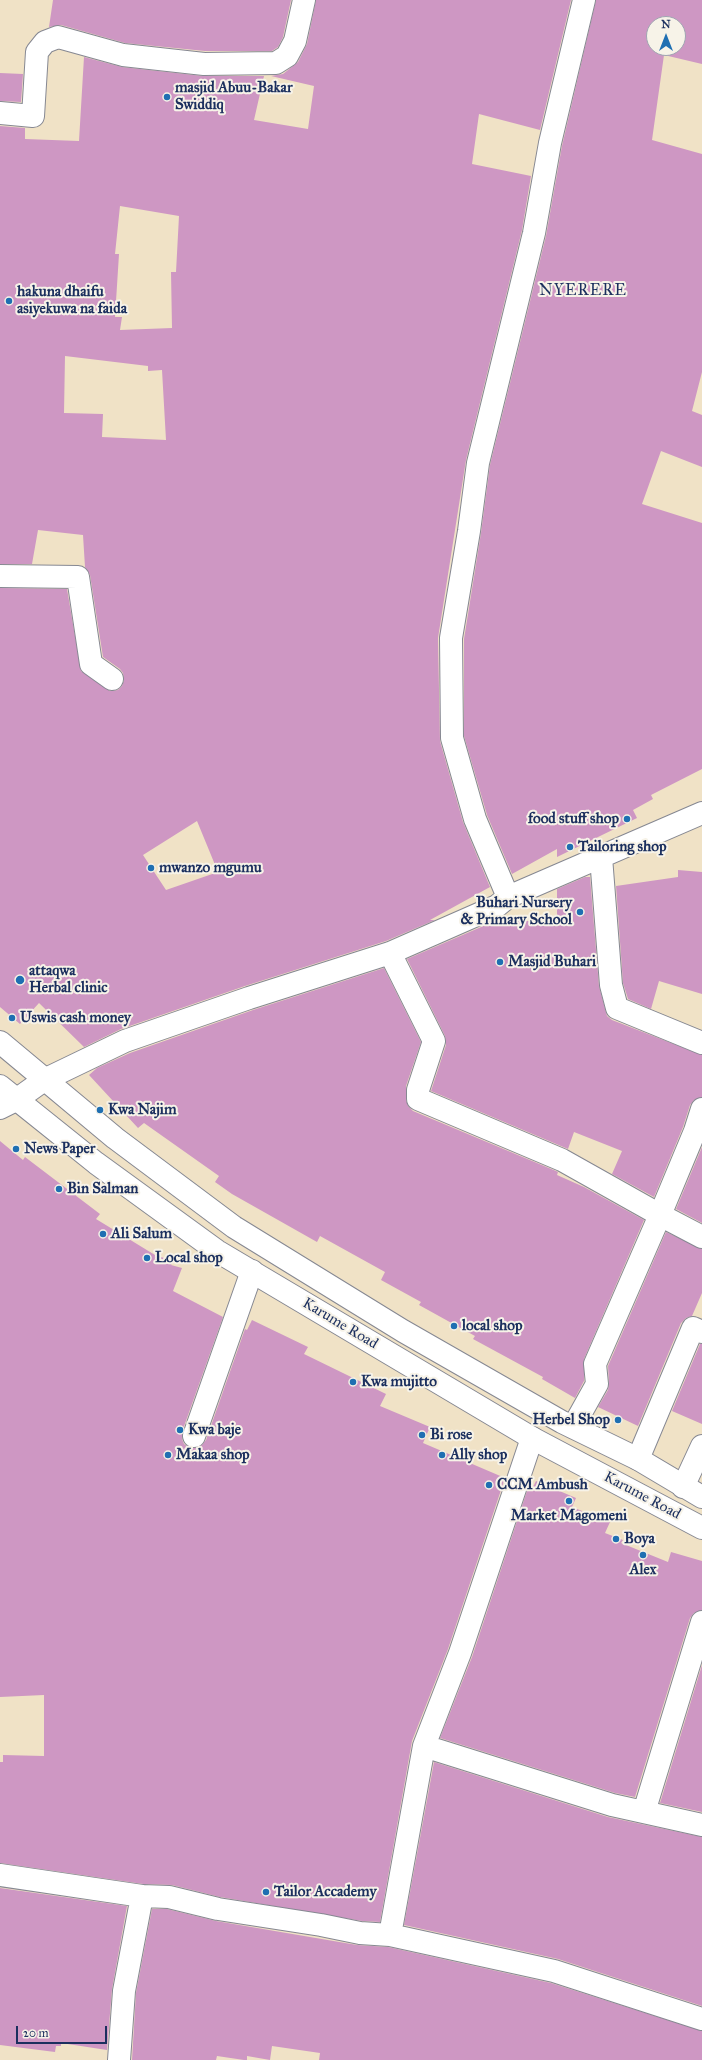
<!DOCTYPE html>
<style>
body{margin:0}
#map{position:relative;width:702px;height:2060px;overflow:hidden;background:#f0e2c6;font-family:"IM FELL Great Primer",serif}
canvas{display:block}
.north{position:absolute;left:646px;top:16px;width:40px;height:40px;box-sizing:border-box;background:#f7f3e8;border:1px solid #9fa5b1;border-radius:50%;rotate:0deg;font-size:11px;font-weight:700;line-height:16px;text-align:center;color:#1b2f5e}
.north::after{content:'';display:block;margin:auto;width:14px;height:18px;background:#1f6fb2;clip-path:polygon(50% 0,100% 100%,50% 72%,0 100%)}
.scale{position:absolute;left:16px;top:2026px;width:91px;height:18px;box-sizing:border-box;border:2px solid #1b2f5e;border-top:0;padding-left:5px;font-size:12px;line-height:14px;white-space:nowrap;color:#1b2f5e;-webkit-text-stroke:3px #f7f3e8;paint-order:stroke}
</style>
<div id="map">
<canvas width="702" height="2060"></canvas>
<div class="north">N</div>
<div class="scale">20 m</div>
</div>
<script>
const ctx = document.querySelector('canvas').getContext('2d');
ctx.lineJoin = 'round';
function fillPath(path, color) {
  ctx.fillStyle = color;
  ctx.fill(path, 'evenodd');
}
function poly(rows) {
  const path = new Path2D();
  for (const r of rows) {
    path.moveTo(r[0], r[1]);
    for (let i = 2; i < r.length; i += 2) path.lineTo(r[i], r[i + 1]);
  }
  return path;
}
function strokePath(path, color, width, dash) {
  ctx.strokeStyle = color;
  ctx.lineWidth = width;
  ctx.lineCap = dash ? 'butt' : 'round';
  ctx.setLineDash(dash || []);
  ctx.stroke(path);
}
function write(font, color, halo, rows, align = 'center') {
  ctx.font = font + ' "IM FELL Great Primer",serif';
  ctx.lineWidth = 4;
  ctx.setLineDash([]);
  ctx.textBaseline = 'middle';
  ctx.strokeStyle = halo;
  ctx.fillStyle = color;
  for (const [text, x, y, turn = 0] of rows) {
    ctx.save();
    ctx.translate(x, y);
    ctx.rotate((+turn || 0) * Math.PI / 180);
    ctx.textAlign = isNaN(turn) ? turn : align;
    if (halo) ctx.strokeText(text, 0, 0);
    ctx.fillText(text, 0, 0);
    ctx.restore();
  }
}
fillPath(poly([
 [53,0,291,0,283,37,278,47,272,51,205,51,125,43,61,25,49,27],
 [316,0,571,0,540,130,479,114,472,164,531,176,522,230,466,460,438,638,440,741,463,822,490,887,430,920,435,920,386,941,245,986,121,1029,84,1047,39,1003,20,1024,0,1007,0,588,67,589,81,671,110,691,118,690,122,686,124,680,123,673,120,669,103,657,90,575,85,567,83,535,38,530,32,564,0,564,0,126,25,128,25,139,79,141,84,57,122,67,203,76,264,76,254,120,308,129,314,86,271,76,283,74,298,62,307,44],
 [120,206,179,216,176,272,171,272,172,328,120,330,122,317,115,317,119,254,115,254],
 [65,356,148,366,148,371,162,370,166,440,102,437,103,414,64,413],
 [197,821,218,872,166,890,143,855],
 [596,0,702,0,702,64,664,55,652,140,702,154,702,372,692,411,702,415,702,467,661,451,642,504,702,523,702,769,651,795,653,799,633,810,637,818,557,857,557,849,512,874,487,815,464,736,464,639,481,533,490,465,546,236,562,146],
 [654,24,678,24,678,48,654,48],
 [0,73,23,74,21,102,0,101],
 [678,870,702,872,702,994,659,981,651,1009,628,999,623,983,616,886,678,877],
 [585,877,590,877,599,986,607,1016,612,1020,702,1055,702,1097,694,1100,690,1105,683,1127,654,1197,612,1174,622,1151,574,1132,568,1149,431,1091,446,1045,445,1036,407,959,495,921,557,921,557,889],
 [384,968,421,1042,406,1086,406,1099,408,1106,413,1111,556,1171,558,1172,557,1175,584,1187,644,1220,584,1359,584,1381,575,1398,542,1379,543,1377,473,1339,475,1336,419,1305,421,1302,381,1280,385,1272,320,1236,317,1242,232,1194,215,1182,219,1176,144,1123,138,1128,89,1075,97,1068,130,1053,253,1010],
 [0,1141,23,1160,25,1157,100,1214,96,1219,155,1255,173,1261,171,1265,182,1268,173,1291,223,1317,182,1432,182,1439,184,1444,190,1448,197,1448,202,1445,206,1440,245,1329,247,1330,252,1320,308,1347,304,1354,386,1394,380,1406,430,1427,423,1443,505,1478,448,1649,412,1741,380,1922,362,1921,220,1897,172,1885,143,1884,0,1863,0,1762,3,1762,3,1755,44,1756,44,1695,0,1697],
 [702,1147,702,1223,676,1209],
 [666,1232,702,1249,702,1293,692,1316,686,1318,681,1323,638,1426,598,1407,608,1390,609,1383,608,1366],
 [700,1344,702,1344,702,1424,672,1411],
 [536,1481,576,1498,572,1507,610,1522,605,1533,623,1540,621,1543,668,1562,671,1552,702,1561,702,1610,694,1613,690,1618,635,1797,615,1793,440,1738,472,1657,528,1488,532,1489],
 [702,1665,702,1812,660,1803],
 [434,1762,608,1817,702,1837,702,2006,558,1959,404,1925],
 [0,1888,127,1906,112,1989,107,2050,61,2043,61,2046,56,2046,55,2052,0,2045],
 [152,1909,167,1909,216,1921,357,1945,388,1947,551,1983,702,2031,702,2060,319,2060,320,2053,272,2046,270,2060,247,2056,247,2060,244,2060,217,2056,216,2060,132,2060,136,1993]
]), '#ce97c3');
const minor = poly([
 [0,113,33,116,37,52,45,42,58,37,123,55,204,64,276,63,287,56,295,41,304,0],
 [0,576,78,577,91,664,112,679],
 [601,857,611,985,617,1008,702,1043],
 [508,897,475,819,452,738,451,638,469,531,478,463,534,233,550,143,584,0],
 [390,953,434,1041,418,1090,418,1099,562,1160,660,1215,595,1364,597,1384,573,1427],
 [0,1108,16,1100,44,1080,125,1041,249,998,390,953,497,906,508,897,702,813],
 [702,1109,695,1131,660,1215,702,1237],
 [194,1436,252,1271],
 [532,1438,460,1653,424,1746,612,1805,702,1825],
 [638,1459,693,1328,702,1332],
 [683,1487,702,1446],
 [424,1746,390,1935,554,1971,702,2019],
 [644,1812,702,1622],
 [0,1875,142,1896],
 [119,2060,124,1991,142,1896,169,1897,218,1909,321,1925,360,1933,390,1935]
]);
const primary = poly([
 [0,1042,115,1138,234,1227,403,1331,562,1422,638,1459,702,1497],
 [0,1086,96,1163,217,1251,532,1438,702,1528]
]);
strokePath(minor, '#868892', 24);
strokePath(primary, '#868892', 24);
strokePath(minor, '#fff', 22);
strokePath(primary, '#fff', 22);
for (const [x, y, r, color] of [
 [167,97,4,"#1f6fb2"],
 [9,301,4,"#1f6fb2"],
 [627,819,4,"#1f6fb2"],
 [570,847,4,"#1f6fb2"],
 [151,868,4,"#1f6fb2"],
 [580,912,4,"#1f6fb2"],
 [500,962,4,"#1f6fb2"],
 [20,980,5,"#1f6fb2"],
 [12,1018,4,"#1f6fb2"],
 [100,1110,4,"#1f6fb2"],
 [16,1149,4,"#1f6fb2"],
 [59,1189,4,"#1f6fb2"],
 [103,1234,4,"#1f6fb2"],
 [147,1258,4,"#1f6fb2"],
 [454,1326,4,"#1f6fb2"],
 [353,1382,4,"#1f6fb2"],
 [618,1420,4,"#1f6fb2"],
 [180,1430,4,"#1f6fb2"],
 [422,1435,4,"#1f6fb2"],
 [168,1455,4,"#1f6fb2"],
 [442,1455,4,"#1f6fb2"],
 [489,1485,4,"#1f6fb2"],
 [569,1501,4,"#1f6fb2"],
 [616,1539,4,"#1f6fb2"],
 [643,1555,4,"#1f6fb2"],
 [266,1892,4,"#1f6fb2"]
]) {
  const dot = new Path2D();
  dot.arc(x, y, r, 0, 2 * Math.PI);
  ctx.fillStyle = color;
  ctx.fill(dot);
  strokePath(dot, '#f7f3e8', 1.5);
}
write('bold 15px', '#1b2f5e', '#f7f3e8', [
 ["masjid Abuu-Bakar",175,88],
 ["Swiddiq",175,105],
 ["hakuna dhaifu",17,292],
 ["asiyekuwa na faida",17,309],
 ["food stuff shop",619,819,"right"],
 ["Tailoring shop",578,847],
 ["mwanzo mgumu",159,868],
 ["Buhari Nursery",572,903,"right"],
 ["& Primary School",572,920,"right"],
 ["Masjid Buhari",508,962],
 ["attaqwa",29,971],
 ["Herbal clinic",29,988],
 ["Uswis cash money",20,1018],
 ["Kwa Najim",108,1110],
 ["News Paper",24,1149],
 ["Bin Salman",67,1189],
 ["Ali Salum",111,1234],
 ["Local shop",155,1258],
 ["local shop",462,1326],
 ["Kwa mujitto",361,1382],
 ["Herbel Shop",610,1420,"right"],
 ["Kwa baje",188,1430],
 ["Bi rose",430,1435],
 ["Makaa shop",176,1455],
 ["Ally shop",450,1455],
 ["CCM Ambush",497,1485],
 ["Market Magomeni",569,1516,"center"],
 ["Boya",624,1539],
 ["Alex",643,1570,"center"],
 ["Tailor Accademy",274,1892]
], 'left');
write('15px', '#1b2f5e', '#f7f3e8', [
 ["Karume Road",340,1324,31],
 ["Karume Road",642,1496,28]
]);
ctx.letterSpacing = '1px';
write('16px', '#1b2f5e', '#f7f3e8', [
 ["NYERERE",583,291]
]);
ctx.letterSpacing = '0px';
</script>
